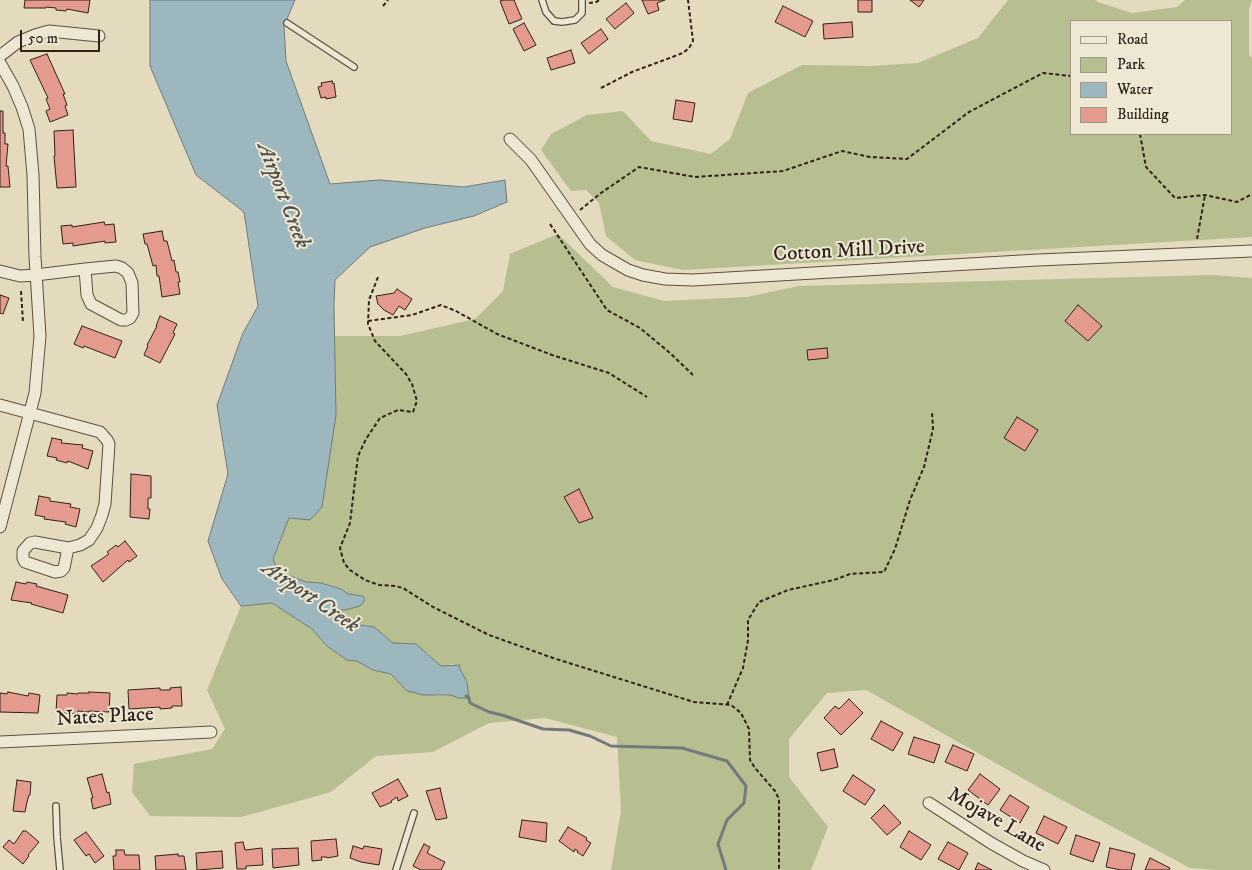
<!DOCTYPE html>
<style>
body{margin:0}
#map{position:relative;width:1252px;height:870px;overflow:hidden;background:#e4dabd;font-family:"IM FELL DW Pica",serif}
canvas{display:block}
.legend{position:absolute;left:1070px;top:20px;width:162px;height:115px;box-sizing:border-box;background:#ede7d4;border:1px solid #a19889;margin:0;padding:6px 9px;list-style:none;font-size:15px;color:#302219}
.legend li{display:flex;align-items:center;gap:10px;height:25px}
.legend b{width:25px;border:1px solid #a19889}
.scale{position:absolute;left:20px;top:30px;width:80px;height:22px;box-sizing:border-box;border:2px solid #302219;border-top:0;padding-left:6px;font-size:15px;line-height:18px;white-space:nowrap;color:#302219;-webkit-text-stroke:4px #ede7d4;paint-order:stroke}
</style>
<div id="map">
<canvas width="1252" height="870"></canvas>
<ul class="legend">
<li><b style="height:6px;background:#ede7d4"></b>Road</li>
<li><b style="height:14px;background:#b7be8f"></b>Park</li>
<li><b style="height:14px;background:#9cb7bd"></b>Water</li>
<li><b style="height:14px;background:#e59a8e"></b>Building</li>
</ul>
<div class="scale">50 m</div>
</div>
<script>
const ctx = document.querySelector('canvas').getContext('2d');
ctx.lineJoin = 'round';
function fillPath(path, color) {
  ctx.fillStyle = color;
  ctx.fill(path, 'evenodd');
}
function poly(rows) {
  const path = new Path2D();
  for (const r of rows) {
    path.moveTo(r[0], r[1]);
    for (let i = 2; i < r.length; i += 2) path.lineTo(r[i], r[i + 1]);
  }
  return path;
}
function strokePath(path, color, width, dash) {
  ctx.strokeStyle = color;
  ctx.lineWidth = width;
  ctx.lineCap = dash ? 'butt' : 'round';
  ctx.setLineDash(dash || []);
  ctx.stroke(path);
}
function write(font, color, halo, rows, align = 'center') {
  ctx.font = font + ' "IM FELL DW Pica",serif';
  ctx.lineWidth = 4;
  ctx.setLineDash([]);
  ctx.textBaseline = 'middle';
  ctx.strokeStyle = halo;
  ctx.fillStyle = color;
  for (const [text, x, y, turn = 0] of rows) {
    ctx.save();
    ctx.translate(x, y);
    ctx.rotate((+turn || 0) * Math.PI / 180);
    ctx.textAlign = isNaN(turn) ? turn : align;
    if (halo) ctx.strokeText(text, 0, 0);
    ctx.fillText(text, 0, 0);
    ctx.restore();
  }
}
fillPath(poly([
 [1008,0,1095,0,1098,2,1132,13,1177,7,1185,0,1252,0,1249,9,1249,55,1252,58,1252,237,683,270,635,260,606,236,599,203,586,190,571,191,541,150,551,134,587,115,623,111,651,141,711,154,730,139,748,93,802,65,871,66,918,63,978,38],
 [1071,21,1231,21,1231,134,1071,134],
 [558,234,613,287,664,301,747,297,799,286,1211,275,1252,278,1252,870,1218,870,1190,868,1047,792,866,690,827,693,789,739,789,777,828,827,811,870,611,870,621,811,617,737,545,718,489,723,433,752,376,756,331,792,241,817,150,816,132,792,134,764,212,749,225,729,207,690,241,606,272,603,312,629,327,646,347,660,357,661,373,670,391,674,407,691,439,696,451,695,458,698,462,672,459,667,453,664,441,666,433,660,428,653,407,643,393,643,374,627,346,623,333,612,335,610,352,609,348,594,341,589,321,583,306,582,287,575,277,568,273,559,289,518,310,520,336,415,334,336,400,336,475,319,503,291,510,254]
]), '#b7be8f');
const water = poly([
 [150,0,295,0,284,26,286,61,330,184,379,180,464,187,505,180,507,202,474,216,425,228,370,247,335,280,334,306,336,415,322,507,310,520,289,518,273,559,277,568,287,575,306,582,321,583,341,589,348,594,363,596,365,600,360,606,345,610,335,610,333,612,346,623,374,627,393,643,416,644,441,666,460,665,459,667,467,682,469,698,458,698,451,695,423,695,407,691,391,674,373,670,357,661,347,660,327,646,312,629,272,603,241,606,222,579,208,541,228,474,217,405,243,333,258,306,244,212,196,175,150,66,150,0]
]);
fillPath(water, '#9cb7bd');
strokePath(water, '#717b7b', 1);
strokePath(poly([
 [466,696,469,698,470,703,489,712,502,715,543,729,569,730,590,736,611,746,682,748,727,761,746,786,744,803,727,820,718,844,726,870]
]), '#717b7b', 3);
const building = poly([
 [25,0,90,0,88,13,67,9,66,11,56,10,56,8,46,7,46,8,24,8,25,0],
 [503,0,514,0,522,19,509,24,500,1,503,0],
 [642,0,665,0,657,3,659,10,648,14,642,0],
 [858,0,872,0,872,12,858,12,858,0],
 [910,0,924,0,919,7,910,0],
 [626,3,634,13,615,29,606,19,626,3],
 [783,6,813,21,805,37,775,22,783,6],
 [852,22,853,37,824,39,823,24,852,22],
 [524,23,536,45,524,51,513,29,524,23],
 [601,29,608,39,589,54,581,43,601,29],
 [571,50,575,63,551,70,547,58,571,50],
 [47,54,65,94,63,94,67,105,65,106,68,115,50,122,46,111,50,109,46,99,48,98,30,60,47,54],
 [332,81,333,84,334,83,336,97,326,99,326,97,321,98,318,87,322,86,321,83,332,81],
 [676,100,695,103,692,122,673,119,676,100],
 [0,111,3,111,3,133,5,133,5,144,8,144,6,166,8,166,10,187,0,187,0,111],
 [73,130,76,187,57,188,54,156,55,156,54,131,73,130],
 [104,222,105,225,114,224,116,242,105,243,105,241,73,246,73,243,63,244,61,226,72,225,72,227,104,222],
 [162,231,164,241,167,241,172,261,174,260,176,272,178,272,180,282,178,282,180,294,162,297,159,276,157,276,156,265,153,266,147,244,145,244,143,234,162,231],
 [397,289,412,299,405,310,399,306,393,315,384,310,378,304,376,296,394,293,397,289],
 [0,295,9,298,3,314,0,313,0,295],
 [1078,305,1102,326,1088,341,1065,321,1078,305],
 [160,316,177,324,173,333,175,334,160,363,144,355,148,346,147,345,157,326,156,326,160,316],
 [82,326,122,341,115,358,84,346,83,348,74,344,82,326],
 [827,348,828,358,808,360,807,350,827,348],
 [1017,417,1038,430,1025,451,1004,438,1017,417],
 [52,438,62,440,61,443,83,445,82,448,93,451,88,469,68,461,67,463,56,460,57,458,47,456,52,438],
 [131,474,151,476,151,498,148,498,148,509,150,509,149,519,130,517,131,474],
 [579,489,593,518,579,523,564,497,579,489],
 [39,496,50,498,50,501,71,504,70,507,80,509,76,527,65,524,66,522,44,519,45,517,35,515,39,496],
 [125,541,137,556,129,562,128,560,103,582,91,566,109,554,107,552,116,545,118,547,125,541],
 [16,582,26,584,27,582,37,584,36,586,68,595,63,613,31,604,32,603,11,600,16,582],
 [181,687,182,706,172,706,172,708,160,709,160,707,129,709,128,690,160,688,160,690,170,690,170,688,181,687],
 [8,692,28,696,29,693,40,695,38,713,0,712,0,693,7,694,8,692],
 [89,692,110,693,109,712,89,711,89,712,78,711,77,714,56,712,57,695,67,695,67,693,78,694,78,693,89,693,89,692],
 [849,699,863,713,841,735,824,718,835,706,839,709,849,699],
 [881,721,903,733,893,751,871,739,881,721],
 [914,737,940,745,934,763,908,754,914,737],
 [953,745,974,754,967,771,945,762,953,745],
 [834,749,838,767,821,771,817,753,834,749],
 [102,774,107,793,109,792,111,804,93,809,91,798,93,798,87,778,102,774],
 [980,774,1000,789,988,805,968,790,980,774],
 [853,775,875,790,865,805,843,791,853,775],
 [398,779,408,796,398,801,397,797,391,801,392,802,380,807,372,793,398,779],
 [17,780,31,782,30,795,29,795,27,802,25,812,13,811,17,780],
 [440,788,447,818,436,820,426,791,440,788],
 [1010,795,1029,807,1020,823,1000,810,1010,795],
 [884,805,901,823,887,835,871,818,884,805],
 [1044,816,1067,827,1058,844,1036,833,1044,816],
 [522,820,547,823,546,842,519,837,522,820],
 [568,827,587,838,586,840,591,843,583,856,577,852,578,851,575,849,574,852,559,841,568,827],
 [23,831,26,831,39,842,28,855,29,856,23,864,3,847,9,840,14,844,23,831],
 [909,831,931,845,921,860,900,847,909,831],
 [86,832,104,856,95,863,89,854,86,856,74,840,86,832],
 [1076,835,1100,843,1093,862,1070,854,1076,835],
 [336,839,338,856,327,858,327,857,321,857,322,860,312,861,311,841,336,839],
 [243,842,245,850,262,848,263,865,246,866,246,869,237,869,235,843,243,842],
 [948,842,968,853,959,870,938,859,948,842],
 [424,844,430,847,427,853,445,862,441,870,421,870,413,866,424,844],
 [353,846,363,849,364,846,382,849,379,865,361,862,350,858,353,846],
 [298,848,299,865,273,868,272,849,298,848],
 [1110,848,1135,854,1131,870,1121,870,1106,867,1110,848],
 [116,850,124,850,125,855,139,855,140,870,114,870,113,856,116,856,116,850],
 [222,851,223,868,197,870,196,853,222,851],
 [178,854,178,856,184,856,186,870,156,870,155,856,178,854],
 [1150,858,1170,868,1169,870,1145,870,1150,858],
 [978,863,992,870,975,870,978,863]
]);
fillPath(building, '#e59a8e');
strokePath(building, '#302219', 1);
const service = poly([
 [542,0,546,12,554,21,562,22,575,20,582,13,582,0],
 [287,23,354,67],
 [56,806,57,837,60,870],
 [396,870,414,813]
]);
const minor = poly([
 [0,56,18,42,35,35,49,31,99,36],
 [0,63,13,86,22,107,29,129,33,175,35,257,40,336,35,393,0,527],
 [510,139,531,160,590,244,602,255,628,270,643,275,665,279,693,280,1038,260,1252,251],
 [116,266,122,268,128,273,132,283,133,313,130,318,126,320,121,320,91,304,87,295,85,269,116,266],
 [0,271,20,276,36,275,85,269],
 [0,405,100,432,107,440,109,444,105,504,102,515,97,528,89,540,80,545,68,548],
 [35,542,68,548,64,568,61,571,55,572,25,562,23,558,23,551,30,543,35,542],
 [0,742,211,732],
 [929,803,991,843,1023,861,1044,870]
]);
strokePath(service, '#5d5042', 8);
strokePath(minor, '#5d5042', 13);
strokePath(poly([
 [589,3,596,2,600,0],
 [383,6,388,0],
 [601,88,632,72,683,53,689,48,693,41,688,0],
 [1140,134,1146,167,1175,198,1205,195,1237,202,1252,194],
 [580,210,601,193,639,167,695,177,783,171,842,151,870,157,907,159,969,112,1043,73,1071,76],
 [550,224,607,310,640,328,670,353,693,375],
 [1197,239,1205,195],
 [378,277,369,300,368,324,375,341,406,374,412,384,417,401,413,412,398,410,380,418,366,439,358,456,350,523,340,548,344,563,350,570,365,580,379,585,395,586,403,588,433,607,489,635,553,658,694,702,731,705,741,713,749,729,750,760,755,768,775,791,779,799,779,870],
 [21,291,23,322],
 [368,321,412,315,441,305,456,311,497,334,552,355,609,373,647,397],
 [727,705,743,668,748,640,748,620,759,602,788,590,834,580,850,574,884,572,895,549,910,500,924,467,933,429,932,412]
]), '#302219', 2, [4, 2.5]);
strokePath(service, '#ede7d4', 5.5);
strokePath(minor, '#ede7d4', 11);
write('21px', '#302219', '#ede7d4', [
 ["Cotton Mill Drive",849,252,-3],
 ["Nates Place",105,718,-3],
 ["Mojave Lane",996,821,30]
]);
write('italic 22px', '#504f4a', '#ede7d4', [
 ["Airport Creek",282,196,69],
 ["Airport Creek",310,598,34]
]);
</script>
